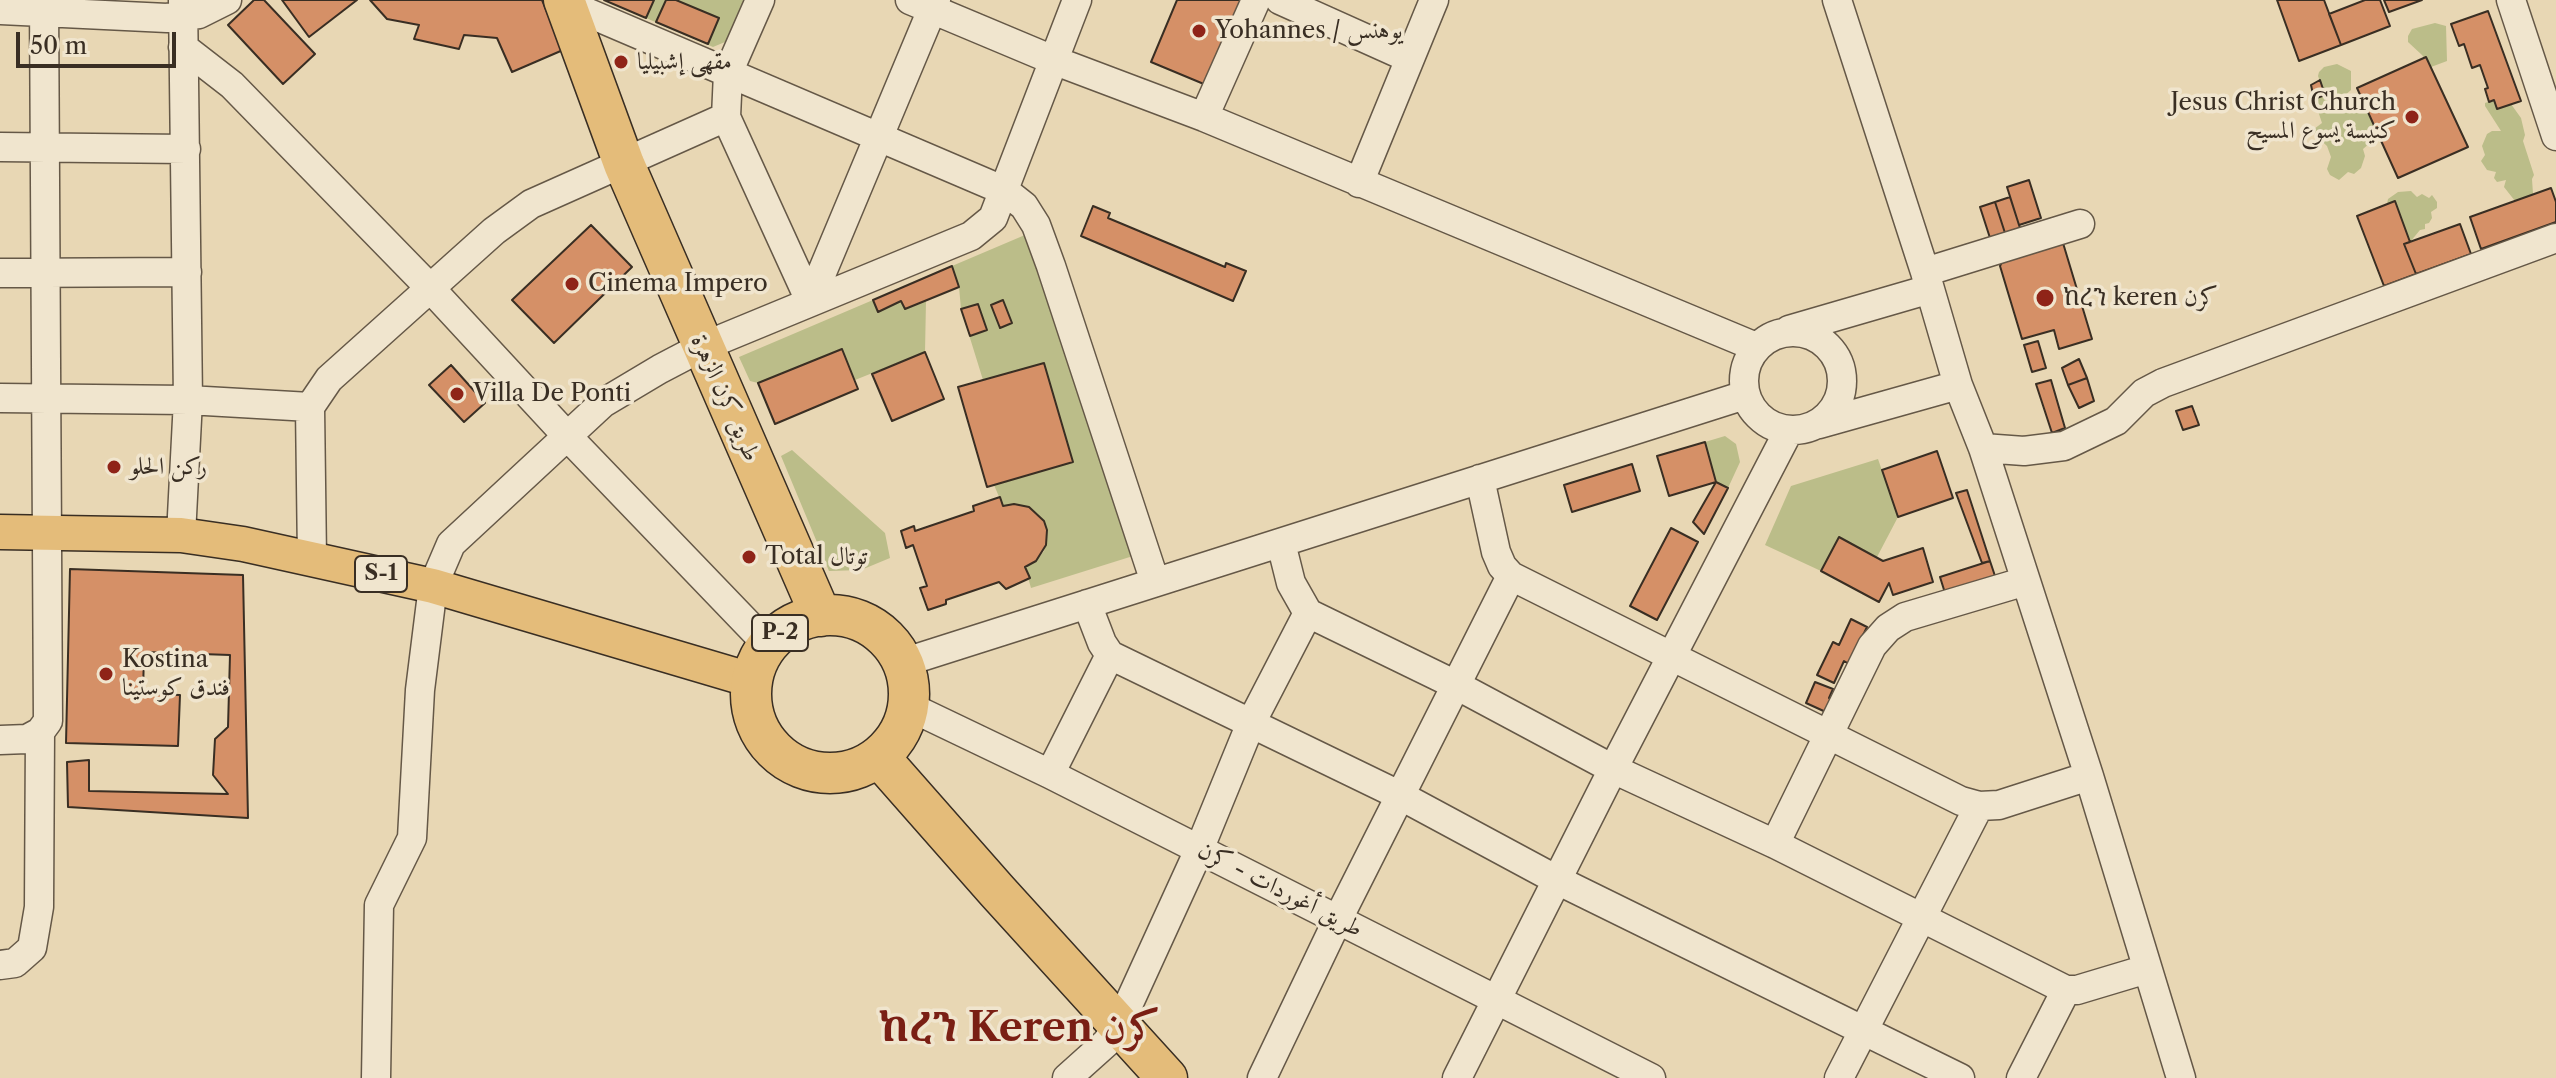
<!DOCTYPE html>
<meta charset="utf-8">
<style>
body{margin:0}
#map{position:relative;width:2556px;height:1078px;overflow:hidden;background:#e8d7b4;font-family:"Libre Caslon Text",serif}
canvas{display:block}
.scale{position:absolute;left:16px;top:32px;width:160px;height:36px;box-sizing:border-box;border:4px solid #392e23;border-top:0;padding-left:10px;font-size:24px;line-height:28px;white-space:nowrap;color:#392e23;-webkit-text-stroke:6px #f0e5ce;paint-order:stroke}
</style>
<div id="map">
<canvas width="2556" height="1078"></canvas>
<div class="scale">50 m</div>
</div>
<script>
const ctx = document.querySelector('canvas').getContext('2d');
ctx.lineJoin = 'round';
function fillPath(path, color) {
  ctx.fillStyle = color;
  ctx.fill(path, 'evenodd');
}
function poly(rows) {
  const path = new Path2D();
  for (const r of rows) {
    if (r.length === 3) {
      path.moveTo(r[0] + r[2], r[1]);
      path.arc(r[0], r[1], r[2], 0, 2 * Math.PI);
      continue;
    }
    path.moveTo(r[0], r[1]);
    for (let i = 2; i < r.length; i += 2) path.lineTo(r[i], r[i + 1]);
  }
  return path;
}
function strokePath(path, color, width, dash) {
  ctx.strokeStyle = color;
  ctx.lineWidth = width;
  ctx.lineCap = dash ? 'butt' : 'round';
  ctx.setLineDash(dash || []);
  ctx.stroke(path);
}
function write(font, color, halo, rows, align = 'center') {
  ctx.font = font + ' "Libre Caslon Text",Amiri,"Noto Serif Ethiopic",serif';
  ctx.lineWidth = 7;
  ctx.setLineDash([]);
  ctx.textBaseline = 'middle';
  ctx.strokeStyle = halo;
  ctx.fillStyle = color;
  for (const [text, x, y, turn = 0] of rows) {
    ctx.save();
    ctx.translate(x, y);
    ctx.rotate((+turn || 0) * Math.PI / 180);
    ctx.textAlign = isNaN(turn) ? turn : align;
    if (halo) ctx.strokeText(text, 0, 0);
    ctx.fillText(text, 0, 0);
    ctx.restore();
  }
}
fillPath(poly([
 [654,0,752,0,737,37,713,47,646,18],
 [2435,23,2446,26,2447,61,2431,67,2422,55,2408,42,2408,36,2412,29],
 [2337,64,2351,71,2351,90,2343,97,2348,102,2348,108,2360,105,2366,108,2374,126,2366,134,2370,143,2363,149,2365,156,2361,168,2354,174,2348,172,2339,180,2330,175,2327,169,2331,157,2327,146,2315,135,2314,129,2322,123,2314,99,2325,95,2318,76,2319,72,2324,67],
 [2494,100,2497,109,2511,104,2521,118,2525,135,2523,141,2534,175,2532,179,2533,194,2515,201,2504,187,2506,180,2497,182,2494,178,2496,172,2487,170,2481,161,2485,155,2482,146,2487,134,2492,131,2501,131,2485,106,2485,103],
 [2411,191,2417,197,2422,194,2429,198,2432,195,2437,202,2437,208,2431,212,2432,218,2429,223,2425,224,2425,229,2420,230,2410,242,2406,231,2387,204,2388,199,2398,192],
 [1032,232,1133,556,1031,588,1025,567,1036,561,1044,551,1047,538,1044,522,1029,507,1014,504,1003,506,994,485,1073,462,1044,363,983,380,961,309,959,287,952,266],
 [873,300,878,311,901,301,906,309,926,301,925,352,855,380,842,349,758,383,750,381,739,357],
 [1725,436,1736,444,1740,462,1728,488,1716,482,1705,442],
 [792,450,885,533,890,558,861,570,829,571,781,456],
 [1878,459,1898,517,1877,557,1839,537,1821,571,1765,545,1791,486]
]), '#bbbd89');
const building = poly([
 [254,0,264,0,315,54,283,84,228,25,254,0],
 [282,0,357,0,309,37,282,0],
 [370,0,542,0,563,50,512,72,497,38,464,35,459,49,414,39,419,25,387,19,370,0],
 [604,0,654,0,646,18,604,0],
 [666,0,676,0,719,18,708,44,656,22,666,0],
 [1177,0,1247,0,1211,87,1151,62,1177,0],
 [2277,0,2324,0,2341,45,2299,61,2277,0],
 [2365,0,2380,0,2390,26,2341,45,2329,14,2365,0],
 [2384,0,2422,0,2389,12,2384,0],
 [2488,11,2521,101,2497,109,2494,100,2489,102,2485,89,2488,88,2480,65,2472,68,2464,44,2459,46,2451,24,2488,11],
 [2426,57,2468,147,2398,178,2357,88,2426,57],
 [2320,80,2325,95,2314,99,2311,85,2320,80],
 [2029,180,2041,218,2019,225,2007,187,2029,180],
 [2551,188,2556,202,2556,222,2481,249,2470,217,2551,188],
 [2010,197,2020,228,2005,233,1995,202,2010,197],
 [2395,201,2410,242,2404,244,2416,274,2384,286,2357,216,2395,201],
 [1995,202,2005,233,1990,238,1980,207,1995,202],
 [1093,206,1110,213,1108,218,1225,267,1226,263,1246,271,1233,301,1081,236,1093,206],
 [2460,224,2471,254,2416,274,2404,244,2460,224],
 [591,225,632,267,554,343,512,300,591,225],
 [2063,243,2092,339,2059,349,2054,330,2022,339,2000,266,2003,260,2063,243],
 [952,266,959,287,905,309,901,301,878,312,873,300,952,266],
 [1003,300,1012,323,1000,328,991,305,1003,300],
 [978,304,987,330,970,336,961,309,978,304],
 [2038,341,2046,368,2032,372,2024,345,2038,341],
 [842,349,858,389,775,424,758,383,842,349],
 [925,352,944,399,892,421,872,374,925,352],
 [2079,359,2087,378,2068,385,2062,368,2079,359],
 [1044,363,1073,462,987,487,958,387,1044,363],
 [451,365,485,403,464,422,429,385,451,365],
 [2087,378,2094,401,2079,408,2068,385,2087,378],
 [2051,380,2065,428,2052,433,2036,384,2051,380],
 [2192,406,2199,425,2183,430,2176,411,2192,406],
 [1705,442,1716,482,1669,496,1657,456,1705,442],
 [1937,451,1953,498,1898,517,1882,470,1937,451],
 [1632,464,1640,491,1572,512,1564,485,1632,464],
 [1716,482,1728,488,1704,534,1693,522,1716,482],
 [1967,490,1990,561,1982,563,1956,493,1967,490],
 [1000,497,1003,506,1014,504,1029,507,1044,521,1047,530,1046,545,1036,561,1025,567,1030,578,1006,589,999,582,946,600,946,604,928,610,920,588,927,586,913,545,906,548,901,531,914,526,915,531,974,511,973,506,1000,497],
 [1671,528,1698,542,1657,620,1630,606,1671,528],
 [1839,537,1883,561,1923,548,1933,582,1893,595,1889,583,1879,602,1821,571,1839,537],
 [1990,561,1995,576,1945,593,1940,577,1990,561],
 [70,569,243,575,248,818,68,807,67,762,89,760,89,791,228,794,213,775,215,739,228,727,230,655,144,652,143,694,180,695,178,746,66,743,70,569],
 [1851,619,1867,627,1849,664,1844,661,1834,683,1817,675,1833,642,1839,645,1851,619],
 [1815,682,1833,689,1829,698,1833,700,1828,713,1806,703,1815,682]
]);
fillPath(building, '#d59067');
strokePath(building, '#392e23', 2);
const minor = poly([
 [760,0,728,73,726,117,810,301,936,0],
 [910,0,1053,60,1204,117,1756,347],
 [1280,0,1409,58],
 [1837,0,1925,272,1958,385,1983,448,2089,776,2181,1078],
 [2511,0,2556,136],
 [565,3,1005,191,1024,206,1036,225,1051,266,1155,582],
 [0,10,167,18,199,14,227,0],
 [183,47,232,85,431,289,568,437,768,645],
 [1204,117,1256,0],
 [0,147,186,149],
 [1359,183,1434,0],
 [1925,272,2080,224],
 [0,273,187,272],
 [1789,330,1930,289],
 [1793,381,49],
 [0,398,188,400,310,407],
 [1819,424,1958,385],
 [1983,448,2024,451,2064,446,2116,421,2144,393,2163,383,2556,238],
 [1480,479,1496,552,1502,566,1511,576,1961,801,1979,806,1999,805,2089,776],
 [181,535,188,400,183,0],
 [1281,543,1291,583,1308,613,1456,685,1613,769,1775,844,2066,990,2077,990,2147,969],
 [312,559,310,407,329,379,494,231,531,204,726,117],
 [1087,604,1102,643,1110,655,1401,796,1557,880,1960,1078],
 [902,663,1745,395],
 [908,706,1050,774,1651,1078],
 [0,740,27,739,40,732,48,721,44,0],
 [1050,774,1110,655],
 [1775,844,1872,646,1888,628,1905,617,2026,581],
 [0,965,15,963,32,948,39,907,40,732],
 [376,1078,379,905,412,838,420,690,433,586,451,544,603,403,660,369,702,347,971,236,993,218,1077,0],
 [1067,1078,1106,1043,1119,1025,1199,850,1251,723,1308,613],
 [1262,1078,1338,919,1511,576],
 [1457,1078,1613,769,1789,430],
 [1839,1078,1979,806],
 [2021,1078,2066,990]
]);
const major = poly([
 [0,532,181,535,243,544,433,586,751,680]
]);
const highway = poly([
 [564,0,624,164,821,616],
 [830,694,79],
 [879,757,997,891,1167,1078]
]);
strokePath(minor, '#655847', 31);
strokePath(major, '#392e23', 37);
strokePath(highway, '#392e23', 43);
strokePath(minor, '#f0e5ce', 28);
strokePath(major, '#e4bc7a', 34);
strokePath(highway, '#e4bc7a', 40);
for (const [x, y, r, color] of [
 [1199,31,8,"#8f2418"],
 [621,62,8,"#8f2418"],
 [2412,117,8,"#8f2418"],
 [572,284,8,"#8f2418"],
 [2045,298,10,"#8f2418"],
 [457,394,8,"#8f2418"],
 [114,467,8,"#8f2418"],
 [749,557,8,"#8f2418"],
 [106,674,8,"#8f2418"]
]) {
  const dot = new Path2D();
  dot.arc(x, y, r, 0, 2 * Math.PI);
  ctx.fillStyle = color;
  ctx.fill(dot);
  strokePath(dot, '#f0e5ce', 3);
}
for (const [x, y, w] of [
 [381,574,52],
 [780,633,56]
]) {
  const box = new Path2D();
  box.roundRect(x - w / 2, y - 18, w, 36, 6);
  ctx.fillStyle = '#f0e5ce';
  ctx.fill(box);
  strokePath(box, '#392e23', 2);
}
write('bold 22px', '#392e23', null, [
 ["S-1",381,574],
 ["P-2",780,633]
]);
write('24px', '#392e23', '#f0e5ce', [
 ["Yohannes / يوهنس",1215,31],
 ["مقهى إشبيليا",637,62],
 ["Jesus Christ Church",2396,103,"right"],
 ["كنيسة يسوع المسيح",2396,131,"right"],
 ["Cinema Impero",588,284],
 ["ከረን keren كرن",2063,298],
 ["Villa De Ponti",473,394],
 ["ركن الحلو",130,467],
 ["Total توتال",765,557],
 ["Kostina",122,660],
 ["فندق كوستينا",122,688]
], 'left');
write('24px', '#392e23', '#f0e5ce', [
 ["طريق كرن الزهرة",725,398,66],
 ["طريق أغوردات - كرن",1280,890,27]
]);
write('bold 40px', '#7a1f14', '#f0e5ce', [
 ["ከረን Keren كرن",1019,1029]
]);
</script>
